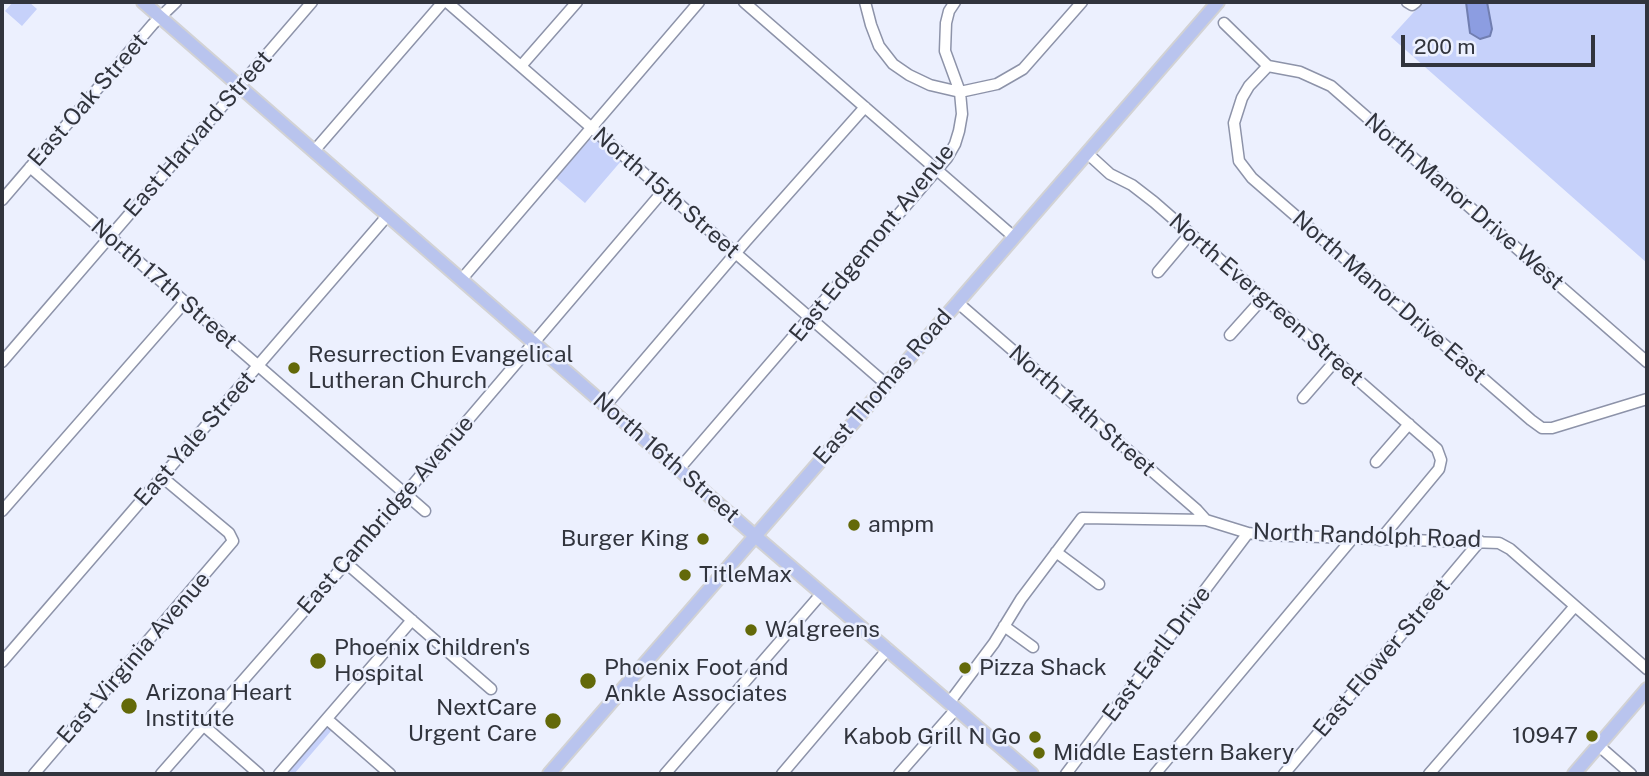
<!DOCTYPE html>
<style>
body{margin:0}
#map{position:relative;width:1649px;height:776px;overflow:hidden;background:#ecf0fe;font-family:"Public Sans",sans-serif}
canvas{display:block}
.frame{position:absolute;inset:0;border:4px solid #31343d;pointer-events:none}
.scale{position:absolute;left:1401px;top:35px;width:194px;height:32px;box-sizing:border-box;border:4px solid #31343d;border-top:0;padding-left:9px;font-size:21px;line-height:24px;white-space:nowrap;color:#31343d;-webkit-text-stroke:5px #ecf0fe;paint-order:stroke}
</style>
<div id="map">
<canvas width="1649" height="776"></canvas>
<div class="frame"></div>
<div class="scale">200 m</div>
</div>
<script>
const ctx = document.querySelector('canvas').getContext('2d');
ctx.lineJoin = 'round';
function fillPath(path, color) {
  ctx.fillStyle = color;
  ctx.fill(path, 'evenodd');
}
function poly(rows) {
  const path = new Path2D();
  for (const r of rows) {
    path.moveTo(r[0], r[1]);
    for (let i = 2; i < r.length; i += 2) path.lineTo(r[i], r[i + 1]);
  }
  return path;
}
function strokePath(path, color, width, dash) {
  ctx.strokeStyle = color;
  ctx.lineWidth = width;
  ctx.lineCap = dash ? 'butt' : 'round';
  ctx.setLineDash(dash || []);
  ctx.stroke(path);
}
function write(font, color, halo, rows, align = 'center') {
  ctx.font = font + ' "Public Sans",sans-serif';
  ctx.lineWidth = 5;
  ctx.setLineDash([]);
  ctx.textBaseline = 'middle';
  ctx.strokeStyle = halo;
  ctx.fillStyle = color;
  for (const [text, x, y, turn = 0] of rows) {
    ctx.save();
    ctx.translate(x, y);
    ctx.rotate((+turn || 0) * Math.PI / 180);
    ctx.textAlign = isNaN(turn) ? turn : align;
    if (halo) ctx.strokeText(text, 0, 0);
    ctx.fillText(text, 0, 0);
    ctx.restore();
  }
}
fillPath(poly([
 [13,2,29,2,37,9,22,26,5,11],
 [1423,2,1647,2,1647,263,1391,37],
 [592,137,596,138,622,160,585,203,556,178],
 [328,726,330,727,331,731,294,774,284,774]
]), '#c6d1fa');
const water = poly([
 [1466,2,1487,2,1492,29,1490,36,1480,39,1470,33,1466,2]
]);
fillPath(water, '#8c9de1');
strokePath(water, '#717eb0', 2);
const minor = poly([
 [447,2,886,384],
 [744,2,1014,237],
 [865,2,871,25,879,46,893,64,909,75,930,85,960,92],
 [955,2,949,11,946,23,945,51,960,92],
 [1407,2,1412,5,1416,2],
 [1224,23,1268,66],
 [521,66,577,2],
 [1268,66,1249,86,1242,98,1234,123,1239,161,1252,178,1531,420,1542,428,1552,428,1647,399],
 [1268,66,1300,72,1331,86,1647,362],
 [314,151,443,2],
 [1087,153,1110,174,1132,185,1154,202,1437,449,1441,460,1439,469,1380,540],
 [30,167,425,511],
 [2,200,153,24,176,2],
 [1158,272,1190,234],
 [461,280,699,2],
 [957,302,1197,510,1206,520],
 [1230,335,1264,297],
 [2,362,312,2],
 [1303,398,1336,360],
 [606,405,746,241,865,107],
 [1376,462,1409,424],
 [679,469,947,158,955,144,959,131,962,114,960,92,997,84,1023,69,1082,2],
 [2,511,185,302],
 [1056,552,1099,584],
 [346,563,491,689],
 [1004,626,1033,647],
 [2,662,388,215],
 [949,703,994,643,1021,599,1082,518,1206,520,1248,533,1263,535,1499,543,1510,549,1647,669],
 [327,719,390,774],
 [203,725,259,774],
 [1599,746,1631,774],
 [34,774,233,541,229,533,162,477],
 [161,774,346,563,664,190],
 [279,774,412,620],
 [665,774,822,593],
 [782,774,888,649],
 [899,774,956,709],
 [1066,774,1248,533],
 [1155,774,1352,539],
 [1284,774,1480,541],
 [1429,774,1575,606]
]);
const major = poly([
 [143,2,754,535,1032,774],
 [549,774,1218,2],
 [1574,774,1647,689]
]);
strokePath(minor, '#8d93a9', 13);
strokePath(major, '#d2d2d4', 16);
strokePath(minor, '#fff', 10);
strokePath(major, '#b9c4ee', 12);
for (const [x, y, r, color] of [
 [294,368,7,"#636909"],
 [854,525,7,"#636909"],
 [703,539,7,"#636909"],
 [685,575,7,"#636909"],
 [751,630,7,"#636909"],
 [318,661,9,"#636909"],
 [965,668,7,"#636909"],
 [588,681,9,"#636909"],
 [129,706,9,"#636909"],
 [553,721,9,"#636909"],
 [1592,736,7,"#636909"],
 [1035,737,7,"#636909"],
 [1039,753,7,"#636909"]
]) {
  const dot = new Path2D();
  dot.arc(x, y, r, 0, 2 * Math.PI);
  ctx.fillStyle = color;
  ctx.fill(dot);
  strokePath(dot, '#ecf0fe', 2.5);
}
write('23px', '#31343d', '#ecf0fe', [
 ["East Oak Street",88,100,-49],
 ["East Harvard Street",198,134,-49],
 ["North 15th Street",666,193,41],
 ["North Manor Drive West",1464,202,41],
 ["East Edgemont Avenue",872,243,-51],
 ["North 17th Street",164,284,41],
 ["North Manor Drive East",1389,297,41],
 ["North Evergreen Street",1266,300,41],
 ["East Thomas Road",883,387,-49],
 ["North 14th Street",1082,411,41],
 ["East Yale Street",195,439,-49],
 ["North 16th Street",666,458,41],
 ["East Cambridge Avenue",386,515,-49],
 ["North Randolph Road",1367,536,2],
 ["East Earll Drive",1157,654,-53],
 ["East Virginia Avenue",134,658,-49],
 ["East Flower Street",1382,658,-50]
]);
write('23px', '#31343d', '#ecf0fe', [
 ["Resurrection Evangelical",308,355],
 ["Lutheran Church",308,381],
 ["ampm",868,525],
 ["Burger King",689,539,"right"],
 ["TitleMax",699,575],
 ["Walgreens",765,630],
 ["Phoenix Children's",334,648],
 ["Hospital",334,674],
 ["Phoenix Foot and",604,668],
 ["Ankle Associates",604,694],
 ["Pizza Shack",979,668],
 ["Arizona Heart",145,693],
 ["Institute",145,719],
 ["NextCare",537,708,"right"],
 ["Urgent Care",537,734,"right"],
 ["10947",1578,736,"right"],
 ["Kabob Grill N Go",1021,737,"right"],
 ["Middle Eastern Bakery",1053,753]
], 'left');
</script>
